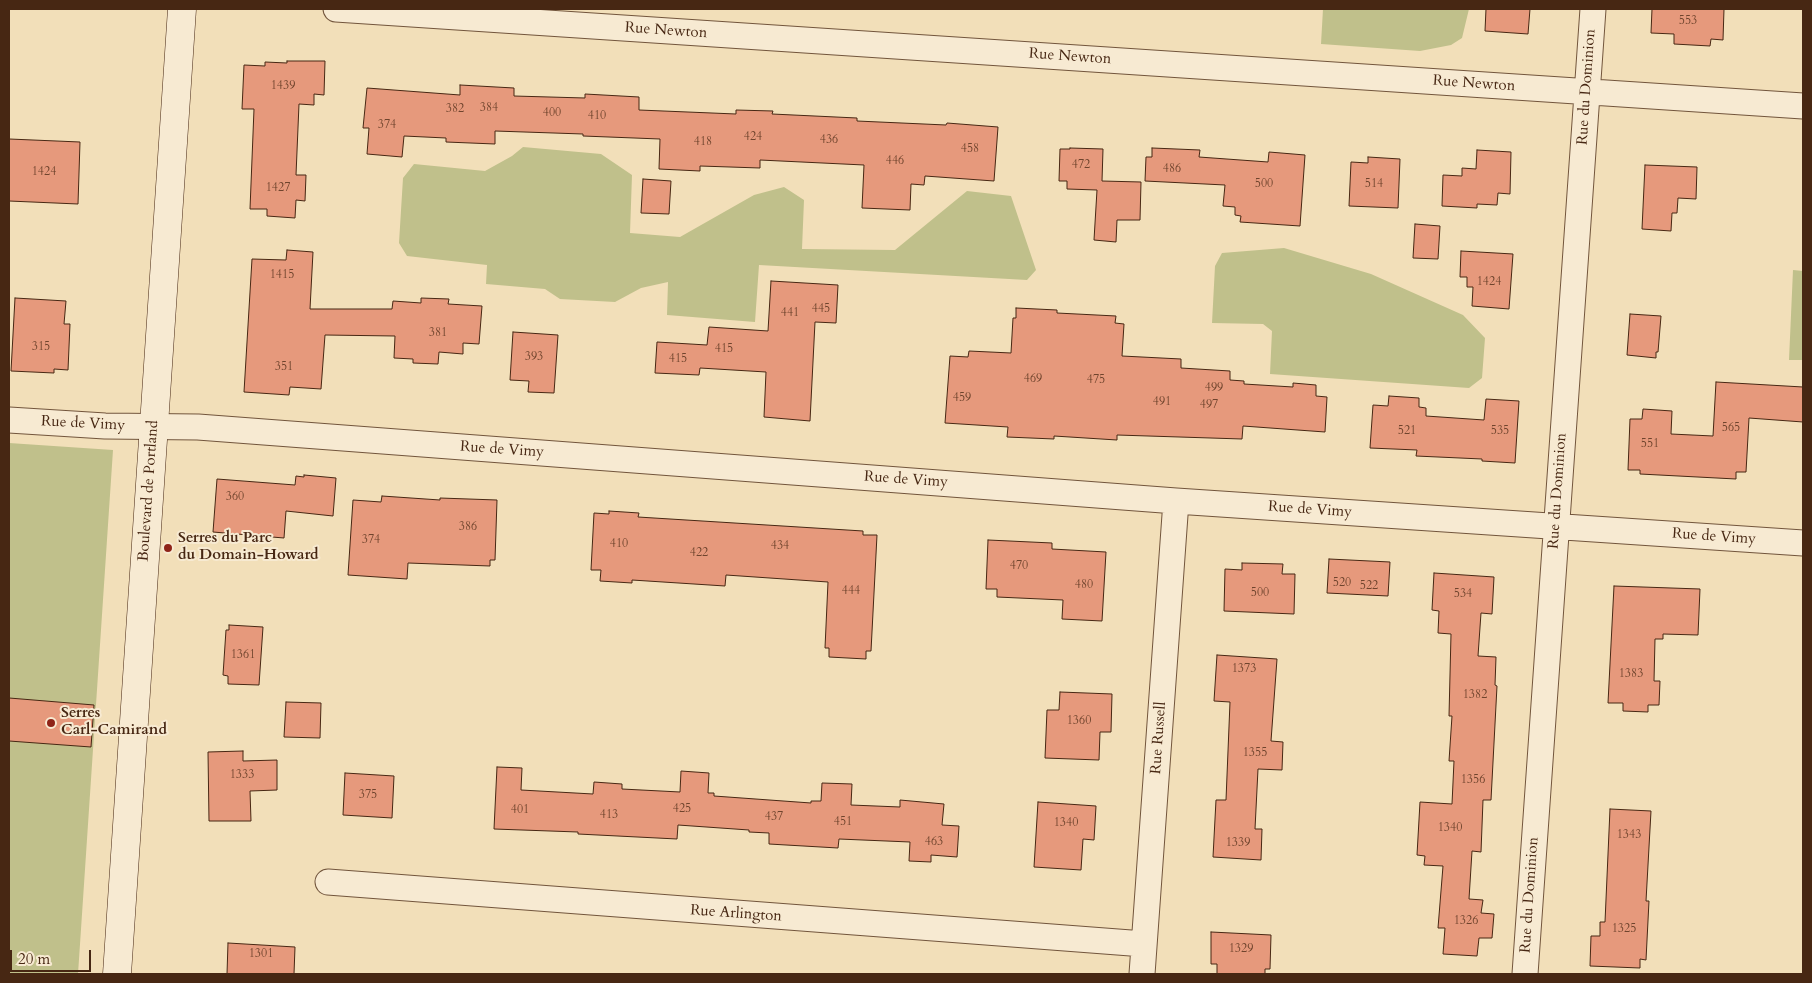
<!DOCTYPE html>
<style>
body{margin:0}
#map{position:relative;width:1812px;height:983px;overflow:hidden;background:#f2dfb9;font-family:Cardo,serif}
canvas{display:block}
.frame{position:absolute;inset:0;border:10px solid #472713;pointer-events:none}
.scale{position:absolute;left:10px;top:950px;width:81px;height:22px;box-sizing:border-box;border:2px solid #472713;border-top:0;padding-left:6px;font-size:15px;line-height:18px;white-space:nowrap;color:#472713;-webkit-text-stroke:4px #f7ead2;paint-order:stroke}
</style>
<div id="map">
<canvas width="1812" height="983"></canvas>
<div class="frame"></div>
<div class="scale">20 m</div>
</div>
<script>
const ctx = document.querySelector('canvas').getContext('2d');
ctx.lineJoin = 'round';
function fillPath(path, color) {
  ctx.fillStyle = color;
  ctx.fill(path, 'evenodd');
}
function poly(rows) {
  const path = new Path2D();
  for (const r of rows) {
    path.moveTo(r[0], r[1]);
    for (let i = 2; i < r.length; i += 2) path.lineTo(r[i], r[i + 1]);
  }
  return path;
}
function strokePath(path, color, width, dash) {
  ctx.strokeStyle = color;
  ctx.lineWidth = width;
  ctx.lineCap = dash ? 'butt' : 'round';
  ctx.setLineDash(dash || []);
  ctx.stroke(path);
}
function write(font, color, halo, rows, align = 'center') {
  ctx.font = font + ' Cardo,serif';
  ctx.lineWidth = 4;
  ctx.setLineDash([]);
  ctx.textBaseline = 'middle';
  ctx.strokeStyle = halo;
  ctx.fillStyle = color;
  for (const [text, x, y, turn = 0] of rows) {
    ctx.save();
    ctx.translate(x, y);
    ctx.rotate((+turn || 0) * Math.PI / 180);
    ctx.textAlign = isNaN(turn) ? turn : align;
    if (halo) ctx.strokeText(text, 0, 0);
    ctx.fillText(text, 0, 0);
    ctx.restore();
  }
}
fillPath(poly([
 [1323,9,1469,9,1462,38,1451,45,1420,51,1321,44],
 [523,147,601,154,632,175,630,233,680,237,754,195,784,187,804,200,802,249,895,250,967,191,1011,196,1036,270,1027,280,759,265,755,322,667,315,668,282,641,288,615,302,560,299,545,289,486,284,487,265,407,256,399,243,403,178,414,164,485,171,512,156],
 [1284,248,1371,274,1463,315,1485,338,1482,378,1469,388,1270,374,1272,331,1263,324,1212,323,1215,266,1222,253],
 [1793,270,1803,271,1803,360,1789,360],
 [9,443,113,450,78,974,9,974]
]), '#c0c08b');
const building = poly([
 [1486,9,1530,9,1528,34,1485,31,1486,9],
 [1652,9,1724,9,1723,40,1711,39,1710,46,1674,44,1674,34,1651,33,1652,9],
 [287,61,325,61,324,95,314,94,314,105,299,104,296,175,306,175,305,201,296,200,295,218,267,216,267,209,250,209,254,109,242,109,244,65,265,66,265,62,287,63,287,61],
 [460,85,514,88,514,96,585,98,585,94,639,97,639,110,736,114,736,110,773,111,772,114,857,118,857,121,946,125,947,123,998,127,994,181,925,176,924,185,911,184,910,210,862,208,864,165,760,160,760,168,700,166,700,171,659,169,660,139,583,136,583,134,495,131,495,144,446,142,446,138,404,136,402,157,367,154,369,128,363,128,367,88,460,95,460,85],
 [9,139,80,142,78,204,9,201,9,139],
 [1070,148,1103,149,1102,181,1141,182,1140,220,1117,220,1116,242,1094,240,1097,190,1067,189,1067,181,1059,181,1060,149,1070,149,1070,148],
 [1152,148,1200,150,1199,157,1268,162,1269,152,1305,155,1300,226,1240,222,1241,216,1235,215,1235,207,1223,206,1225,185,1145,181,1146,157,1152,157,1152,148],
 [1477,150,1511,152,1510,194,1498,193,1497,205,1477,204,1477,208,1442,206,1443,175,1462,176,1462,168,1476,169,1477,150],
 [1368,157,1400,159,1398,208,1349,206,1351,162,1368,163,1368,157],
 [1645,165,1697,167,1696,199,1678,198,1677,213,1672,213,1671,231,1642,229,1645,165],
 [643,179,671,181,669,214,641,213,643,179],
 [1415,224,1440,226,1438,259,1413,258,1415,224],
 [287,250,313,252,310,309,392,309,393,301,421,303,421,298,449,299,448,304,482,306,479,344,463,343,463,354,439,352,438,364,413,363,413,359,394,358,395,336,325,335,321,389,290,387,289,395,244,392,252,259,286,260,287,250],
 [1461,251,1513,254,1509,309,1472,306,1473,287,1467,287,1467,277,1460,277,1461,251],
 [771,281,838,285,836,323,815,322,810,421,764,417,766,372,700,368,699,375,655,373,657,342,707,345,709,327,768,331,771,281],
 [15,298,66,301,64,324,70,324,68,370,54,369,54,373,11,371,15,298],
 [1016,308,1057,310,1057,313,1116,316,1115,323,1124,324,1122,356,1181,359,1181,368,1230,371,1230,380,1244,381,1244,384,1293,387,1293,383,1316,385,1316,396,1327,397,1325,432,1243,426,1242,439,1117,435,1117,440,1054,436,1054,439,1007,437,1008,427,945,423,950,356,968,357,969,351,1011,353,1013,318,1016,318,1016,308],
 [1630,314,1661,316,1658,352,1656,352,1656,358,1627,355,1630,314],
 [513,332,558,335,554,393,528,392,529,381,510,380,513,332],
 [1716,382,1803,387,1803,422,1749,418,1746,472,1736,472,1736,479,1640,474,1640,470,1628,470,1630,419,1642,419,1643,409,1672,411,1671,434,1713,436,1716,382],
 [1389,396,1419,398,1419,407,1426,408,1426,416,1484,420,1486,399,1519,401,1515,463,1482,461,1482,459,1416,456,1417,450,1370,448,1373,405,1388,406,1389,396],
 [304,475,336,478,333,516,286,511,284,538,213,532,217,479,295,485,296,476,304,477,304,475],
 [382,496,440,500,440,498,497,500,495,560,490,560,490,566,408,563,407,579,348,575,353,500,381,502,382,496],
 [609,511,639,513,638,517,863,531,863,535,877,535,871,651,866,651,866,659,829,657,829,648,825,648,828,582,726,575,725,586,632,580,632,583,600,581,601,570,591,570,594,513,609,514,609,511],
 [988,540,1052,543,1052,549,1106,552,1102,621,1062,619,1063,600,997,597,997,589,986,589,988,540],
 [1329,559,1390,562,1388,596,1327,593,1329,559],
 [1242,563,1283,564,1282,574,1295,574,1294,614,1224,611,1225,569,1242,570,1242,563],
 [1434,573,1494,577,1492,614,1481,613,1478,656,1496,657,1495,685,1497,686,1491,800,1483,800,1481,852,1472,851,1469,899,1483,900,1481,913,1494,914,1492,938,1479,938,1477,956,1443,954,1445,928,1438,928,1443,866,1424,865,1425,856,1417,855,1420,802,1452,804,1454,761,1449,761,1452,716,1449,716,1451,634,1438,633,1439,611,1432,610,1434,573],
 [1614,586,1700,589,1698,635,1663,634,1663,639,1655,639,1654,681,1660,681,1659,705,1648,705,1648,712,1623,711,1623,703,1608,703,1614,586],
 [229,625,263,627,259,685,228,684,228,676,223,675,226,630,229,630,229,625],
 [1217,655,1277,659,1271,741,1283,742,1282,770,1258,769,1255,829,1262,829,1261,860,1213,857,1216,800,1226,800,1230,702,1214,701,1217,655],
 [1060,692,1112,694,1111,732,1100,732,1099,760,1045,758,1047,710,1059,710,1060,692],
 [9,698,94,705,91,747,9,741,9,698],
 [286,702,321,703,320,738,284,737,286,702],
 [243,751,243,761,277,760,277,790,250,791,251,821,209,821,208,752,243,751],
 [497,767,522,768,521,790,593,794,594,782,622,784,622,789,680,792,681,771,709,773,708,793,714,793,714,796,811,803,811,801,821,801,822,783,852,784,851,805,900,807,900,800,944,804,942,825,959,826,957,857,931,855,931,862,909,861,910,842,839,839,838,848,769,844,769,833,749,832,749,830,678,825,677,839,578,834,578,832,494,829,497,767],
 [345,773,394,776,392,818,343,815,345,773],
 [1038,802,1096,806,1094,840,1083,839,1081,870,1034,867,1038,802],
 [1610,809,1651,811,1646,901,1649,901,1646,960,1640,959,1640,968,1590,966,1591,936,1600,936,1600,922,1605,922,1610,809],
 [1211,932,1271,935,1270,969,1265,969,1265,974,1217,974,1217,964,1211,964,1211,932],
 [228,943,295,947,294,974,227,974,228,943]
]);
fillPath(building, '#e6997c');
strokePath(building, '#472713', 1);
const street = poly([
 [336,9,1803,106],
 [9,420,105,426,198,427,1176,501,1803,543],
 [328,882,1144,944],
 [1142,974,1176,501],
 [1525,974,1593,9]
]);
const secondary = poly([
 [117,974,182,9]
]);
strokePath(street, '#72553c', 27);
strokePath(secondary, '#472713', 29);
strokePath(street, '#f7ead2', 25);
strokePath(secondary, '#f7ead2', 28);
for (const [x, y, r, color] of [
 [168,548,5,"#8f2418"],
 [51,723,5,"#8f2418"]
]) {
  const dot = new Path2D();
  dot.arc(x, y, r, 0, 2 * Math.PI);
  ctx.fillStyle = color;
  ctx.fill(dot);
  strokePath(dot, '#f7ead2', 2);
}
write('12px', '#6f442d', null, [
 ["553",1688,21],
 ["1439",283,86],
 ["384",489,108],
 ["382",455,109],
 ["400",552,113],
 ["410",597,116],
 ["374",387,125],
 ["424",753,137],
 ["436",829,140],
 ["418",703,142],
 ["458",970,149],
 ["446",895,161],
 ["472",1081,165],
 ["486",1172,169],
 ["1424",44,172],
 ["500",1264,184],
 ["514",1374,184],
 ["1427",278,188],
 ["1415",282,275],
 ["1424",1489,282],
 ["445",821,309],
 ["441",790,313],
 ["381",438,333],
 ["315",41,347],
 ["415",724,349],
 ["393",534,357],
 ["415",678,359],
 ["351",284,367],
 ["469",1033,379],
 ["475",1096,380],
 ["499",1214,388],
 ["459",962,398],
 ["491",1162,402],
 ["497",1209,405],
 ["565",1731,428],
 ["521",1407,431],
 ["535",1500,431],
 ["551",1650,444],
 ["360",235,497],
 ["386",468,527],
 ["374",371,540],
 ["410",619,544],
 ["434",780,546],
 ["422",699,553],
 ["470",1019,566],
 ["520",1342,583],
 ["480",1084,585],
 ["522",1369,586],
 ["444",851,591],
 ["500",1260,593],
 ["534",1463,594],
 ["1361",243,655],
 ["1373",1244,669],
 ["1383",1631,674],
 ["1382",1475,695],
 ["1360",1079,721],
 ["1355",1255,753],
 ["1333",242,775],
 ["1356",1473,780],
 ["375",368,795],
 ["425",682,809],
 ["401",520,810],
 ["413",609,815],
 ["437",774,817],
 ["451",843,822],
 ["1340",1066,823],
 ["1340",1450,828],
 ["1343",1629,835],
 ["463",934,842],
 ["1339",1238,843],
 ["1326",1466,921],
 ["1325",1624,929],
 ["1329",1241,949],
 ["1301",261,954]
]);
write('15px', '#472713', '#f7ead2', [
 ["Rue Newton",666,31,4],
 ["Rue Newton",1070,57,4],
 ["Rue Newton",1474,84,4],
 ["Rue du Dominion",1587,87,-86],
 ["Rue de Vimy",83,424,3],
 ["Rue de Vimy",502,450,4],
 ["Rue de Vimy",906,480,4],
 ["Boulevard de Portland",149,491,-86],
 ["Rue du Dominion",1558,491,-86],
 ["Rue de Vimy",1310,510,4],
 ["Rue de Vimy",1714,537,4],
 ["Rue Russell",1159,738,-86],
 ["Rue du Dominion",1530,895,-86],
 ["Rue Arlington",736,914,4]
]);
write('bold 15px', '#472713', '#f7ead2', [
 ["Serres du Parc",178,539],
 ["du Domain-Howard",178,556],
 ["Serres",61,714],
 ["Carl-Camirand",61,731]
], 'left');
</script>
